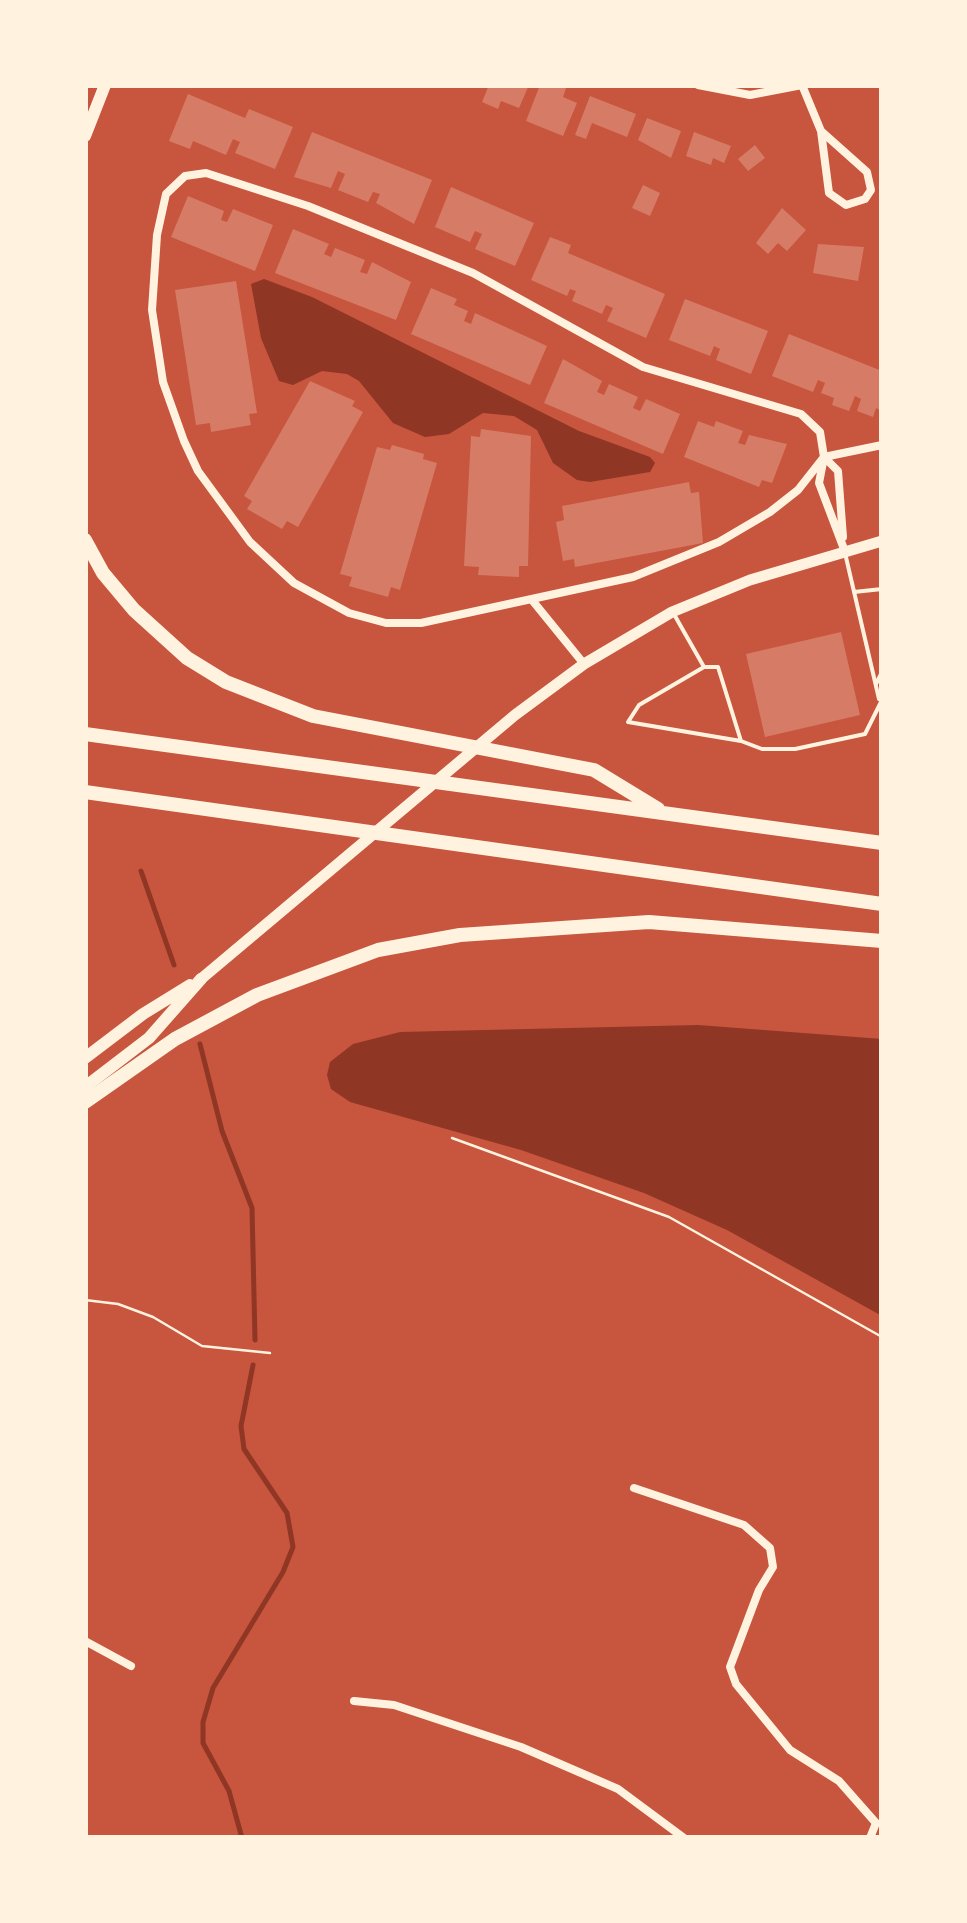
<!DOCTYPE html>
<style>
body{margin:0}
#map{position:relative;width:967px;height:1923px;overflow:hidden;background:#c8553d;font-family:"Times New Roman",serif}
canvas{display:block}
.frame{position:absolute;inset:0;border:88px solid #fff3e0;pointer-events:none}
</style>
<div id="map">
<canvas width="967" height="1923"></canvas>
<div class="frame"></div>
</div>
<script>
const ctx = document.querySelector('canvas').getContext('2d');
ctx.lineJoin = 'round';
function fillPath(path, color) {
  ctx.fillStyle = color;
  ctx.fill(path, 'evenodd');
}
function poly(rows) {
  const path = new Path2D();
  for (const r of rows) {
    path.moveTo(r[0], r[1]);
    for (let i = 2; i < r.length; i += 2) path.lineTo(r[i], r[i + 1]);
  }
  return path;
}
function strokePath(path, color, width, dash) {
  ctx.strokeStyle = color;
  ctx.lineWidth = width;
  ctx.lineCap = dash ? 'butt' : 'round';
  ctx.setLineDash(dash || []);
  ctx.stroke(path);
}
fillPath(poly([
 [264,279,312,297,579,431,650,457,655,463,650,472,590,482,577,480,553,463,537,430,514,416,483,413,449,434,425,437,393,423,359,381,347,374,322,371,293,385,279,381,261,338,251,284],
 [698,1025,882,1039,882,1316,727,1230,644,1193,521,1150,350,1102,331,1089,327,1075,330,1062,353,1044,400,1032]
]), '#8f3625');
strokePath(poly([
 [141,871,174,965],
 [200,1044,222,1131,252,1208,255,1340],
 [242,1838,229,1791,203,1743,203,1722,213,1688,283,1572,293,1547,287,1513,244,1449,241,1426,253,1365]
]), '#8f3625', 5);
fillPath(poly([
 [489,85,529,85,519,108,501,101,498,109,482,102],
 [540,85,567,85,563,97,577,103,563,136,526,121],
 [188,94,245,118,249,109,293,127,275,169,235,153,240,142,233,139,226,155,193,141,190,149,169,141],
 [590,96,636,114,627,137,592,123,586,139,575,135],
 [647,118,681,131,671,158,638,140],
 [312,132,432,180,414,224,376,203,380,194,373,192,368,202,338,190,345,174,338,171,331,188,294,177],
 [694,132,731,146,724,163,713,158,711,165,686,156],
 [755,145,765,158,748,171,738,159],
 [643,185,660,193,650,216,632,208],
 [451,187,534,223,515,266,475,249,482,234,475,231,470,242,435,227],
 [188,196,224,211,221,220,227,222,233,209,273,225,255,271,171,237],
 [782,208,806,230,787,251,778,243,768,254,756,243],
 [293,229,329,244,324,254,331,257,335,248,365,260,360,272,367,274,372,262,411,282,396,320,275,273],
 [550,237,571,245,568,253,665,294,646,338,607,321,613,308,606,305,602,314,572,301,576,291,570,289,567,296,531,280],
 [818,244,864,247,858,281,813,273],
 [236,281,257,413,249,414,251,425,211,432,210,423,196,425,175,290],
 [431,288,457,299,454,305,468,311,464,321,471,324,475,313,547,346,530,385,411,334],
 [685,299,768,331,751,374,716,360,720,349,714,346,710,356,669,340],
 [789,334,882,371,882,411,876,408,873,417,857,411,861,399,855,396,849,411,832,405,834,398,821,393,825,383,818,380,813,392,772,376],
 [563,359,602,381,597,392,604,395,609,384,638,397,633,408,640,411,646,399,680,414,663,454,544,403],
 [310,381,355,401,352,406,363,412,298,527,287,521,282,529,247,509,252,501,244,496],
 [698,421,714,427,716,421,743,431,738,443,745,445,749,435,787,444,772,483,762,480,759,487,684,457],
 [481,429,531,436,528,566,519,566,519,577,478,575,479,567,464,566,471,436,480,437],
 [392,445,424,454,423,459,437,463,400,590,391,587,388,597,349,586,352,577,340,574,377,447,390,450],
 [689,482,691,493,699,492,703,543,575,567,574,559,563,561,556,522,564,520,562,506],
 [841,632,860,715,765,737,746,654]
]), '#d67c66');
strokePath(poly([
 [452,1138,669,1217,882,1337],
 [85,1300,118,1304,153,1317,202,1346,270,1353]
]), '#fff3e0', 2.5);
strokePath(poly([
 [845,553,879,699],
 [854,592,882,589],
 [675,616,704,667,639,705,628,722,741,741,762,749,795,749,865,734,882,700],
 [705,667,718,667,741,741],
 [876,684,882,672]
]), '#fff3e0', 4);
strokePath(poly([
 [698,85,750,95,802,85],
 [802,85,821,131,829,193,846,205,865,199,871,190,867,172,821,131],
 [824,457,798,490,770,512,719,542,633,577,421,623,386,623,349,613,294,583,250,542,198,471,184,441,163,382,152,310,157,235,166,194,185,176,206,173,308,206,473,273,643,367,801,414,820,432,824,457,819,483,844,549],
 [824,457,838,471,843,537],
 [824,457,882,445],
 [532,600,584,664],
 [634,1488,744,1525,770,1548,773,1567,759,1590,730,1667,736,1684,790,1750,839,1781,876,1823,870,1838],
 [85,1641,131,1666],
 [354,1701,394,1705,521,1747,618,1789,684,1838]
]), '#fff3e0', 8);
strokePath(poly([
 [201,979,515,715,584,664,672,612,750,580,882,541]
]), '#fff3e0', 11);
strokePath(poly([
 [85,136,105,85],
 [85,1058,143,1014,190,985],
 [85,1087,149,1038,201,979]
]), '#fff3e0', 12);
strokePath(poly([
 [85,540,103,573,134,610,187,658,226,682,313,716,594,770,658,809],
 [85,734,882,843],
 [85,792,882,904],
 [85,1102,175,1039,257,995,378,950,460,935,649,922,882,941]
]), '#fff3e0', 14);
</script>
